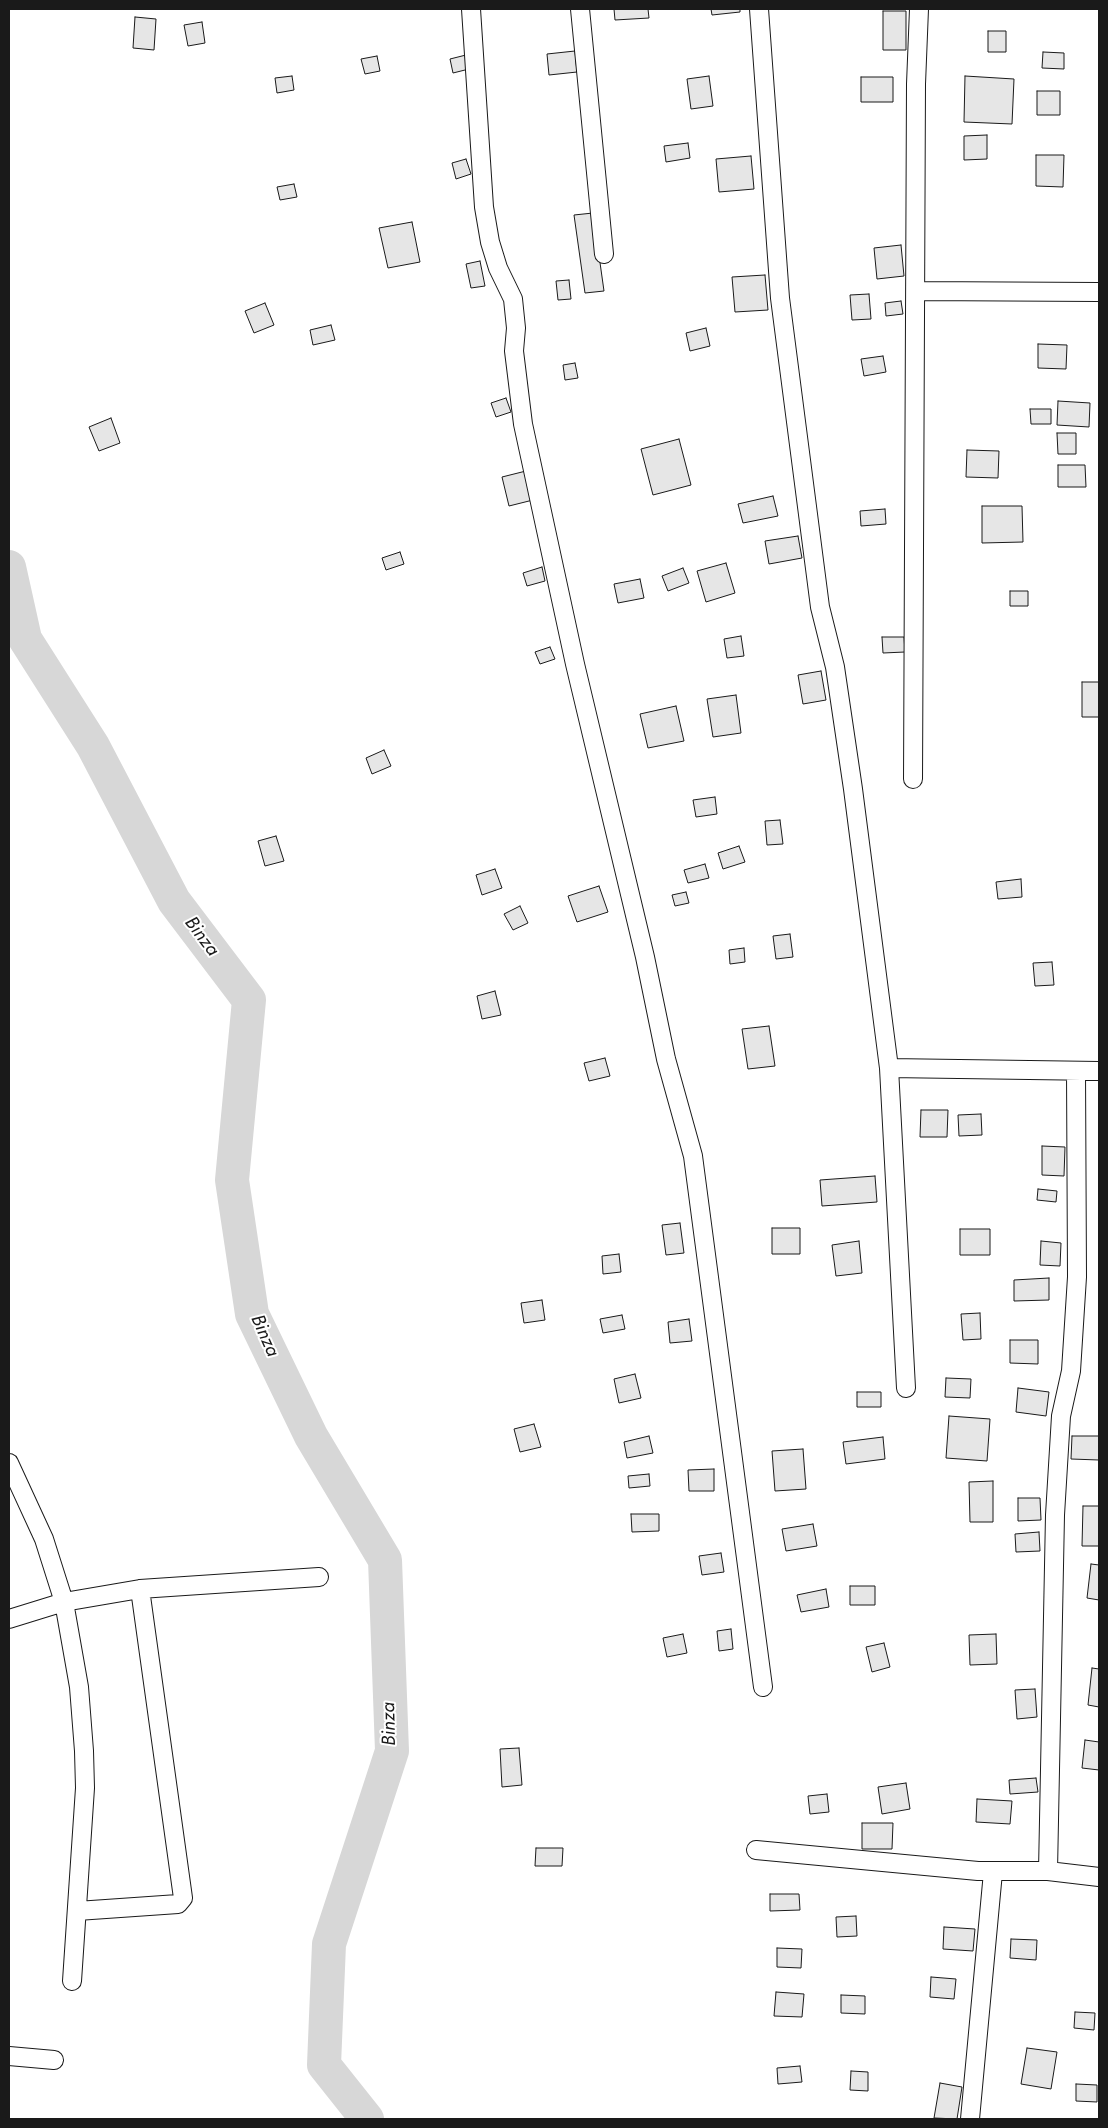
<!DOCTYPE html>
<style>
body{margin:0}
#map{position:relative;width:1108px;height:2128px;overflow:hidden;background:#fff;font-family:Jost,sans-serif}
canvas{display:block}
.frame{position:absolute;inset:0;border:10px solid #1a1a1a;pointer-events:none}
</style>
<div id="map">
<canvas width="1108" height="2128"></canvas>
<div class="frame"></div>
</div>
<script>
const ctx = document.querySelector('canvas').getContext('2d');
ctx.lineJoin = 'round';
function poly(rows) {
  const path = new Path2D();
  for (const r of rows) {
    path.moveTo(r[0], r[1]);
    for (let i = 2; i < r.length; i += 2) path.lineTo(r[i], r[i + 1]);
  }
  return path;
}
function strokePath(path, color, width, dash) {
  ctx.strokeStyle = color;
  ctx.lineWidth = width;
  ctx.lineCap = dash ? 'butt' : 'round';
  ctx.setLineDash(dash || []);
  ctx.stroke(path);
}
function fillPath(path, color) {
  ctx.fillStyle = color;
  ctx.fill(path, 'evenodd');
}
function write(font, color, halo, rows, align = 'center') {
  ctx.font = font + ' Jost,sans-serif';
  ctx.lineWidth = 4;
  ctx.setLineDash([]);
  ctx.textBaseline = 'middle';
  ctx.strokeStyle = halo;
  ctx.fillStyle = color;
  for (const [text, x, y, turn = 0] of rows) {
    ctx.save();
    ctx.translate(x, y);
    ctx.rotate((+turn || 0) * Math.PI / 180);
    ctx.textAlign = isNaN(turn) ? turn : align;
    if (halo) ctx.strokeText(text, 0, 0);
    ctx.fillText(text, 0, 0);
    ctx.restore();
  }
}
strokePath(poly([
 [9,567,25,639,93,746,174,901,249,1000,232,1180,252,1314,311,1436,385,1560,392,1751,329,1944,324,2065,367,2119]
]), '#d7d7d7', 34);
const building = poly([
 [614,9,648,9,649,18,615,20,614,9],
 [711,9,740,9,740,12,712,15,711,9],
 [883,11,906,11,906,50,883,50,883,11],
 [135,17,156,19,154,50,133,48,135,17],
 [202,22,205,43,188,46,184,25,202,22],
 [988,31,1006,31,1006,52,988,52,988,31],
 [575,51,577,72,549,75,547,54,575,51],
 [1043,52,1064,53,1064,69,1042,68,1043,52],
 [466,55,469,69,453,73,450,59,466,55],
 [377,56,380,71,365,74,361,59,377,56],
 [292,76,294,90,277,93,275,78,292,76],
 [709,76,713,106,691,109,687,79,709,76],
 [965,76,1014,79,1012,124,964,122,965,76],
 [861,77,893,77,893,102,861,102,861,77],
 [1037,91,1060,91,1060,115,1037,115,1037,91],
 [987,135,987,159,964,160,964,136,987,135],
 [688,143,690,158,666,162,664,146,688,143],
 [1036,155,1064,155,1063,187,1036,186,1036,155],
 [751,156,754,189,719,192,716,159,751,156],
 [466,159,471,174,456,179,452,163,466,159],
 [294,184,297,197,280,200,277,187,294,184],
 [593,213,604,291,585,293,574,215,593,213],
 [412,222,420,262,388,268,379,228,412,222],
 [901,245,904,276,877,279,874,248,901,245],
 [480,261,485,286,471,288,466,264,480,261],
 [765,275,768,310,735,312,732,277,765,275],
 [569,280,571,299,558,300,556,281,569,280],
 [869,294,871,319,852,320,850,295,869,294],
 [901,301,903,314,886,316,885,303,901,301],
 [265,303,274,325,254,333,245,311,265,303],
 [331,325,335,340,313,345,310,330,331,325],
 [706,328,710,346,690,351,686,333,706,328],
 [1038,344,1067,345,1066,369,1038,368,1038,344],
 [883,356,886,372,864,376,861,359,883,356],
 [575,363,578,378,565,380,563,365,575,363],
 [506,398,511,412,496,417,491,403,506,398],
 [1058,401,1090,403,1089,427,1057,425,1058,401],
 [1030,409,1051,409,1051,424,1031,424,1030,409],
 [111,418,120,443,99,451,89,427,111,418],
 [1057,433,1076,433,1076,454,1058,454,1057,433],
 [679,439,691,485,653,495,641,449,679,439],
 [967,450,999,451,998,478,966,477,967,450],
 [1058,465,1085,465,1086,487,1058,487,1058,465],
 [526,471,533,500,509,506,502,477,526,471],
 [773,496,778,516,743,523,738,504,773,496],
 [982,506,1022,506,1023,542,982,543,982,506],
 [885,509,886,524,861,526,860,511,885,509],
 [798,536,802,558,769,564,765,541,798,536],
 [400,552,404,564,386,570,382,558,400,552],
 [726,563,735,593,706,602,697,571,726,563],
 [542,567,545,581,527,586,523,573,542,567],
 [683,568,689,583,668,591,662,576,683,568],
 [640,579,644,598,618,603,614,584,640,579],
 [1010,591,1028,591,1028,606,1010,606,1010,591],
 [741,636,744,656,727,658,724,639,741,636],
 [882,637,904,637,905,652,883,653,882,637],
 [550,647,555,659,540,664,535,652,550,647],
 [821,671,826,700,803,704,798,675,821,671],
 [1082,682,1099,682,1099,717,1082,717,1082,682],
 [736,695,741,733,713,737,707,699,736,695],
 [676,706,684,741,648,748,640,714,676,706],
 [384,750,391,766,372,774,366,758,384,750],
 [715,797,717,814,696,817,693,800,715,797],
 [780,820,783,844,767,845,765,821,780,820],
 [276,836,284,861,265,866,258,841,276,836],
 [739,846,745,862,723,869,718,853,739,846],
 [705,864,709,878,688,883,684,870,705,864],
 [495,869,502,888,482,895,476,875,495,869],
 [1021,879,1022,897,998,899,996,882,1021,879],
 [599,886,608,912,577,922,568,896,599,886],
 [686,892,689,903,675,906,672,895,686,892],
 [520,906,528,923,513,930,504,914,520,906],
 [790,934,793,957,776,959,773,936,790,934],
 [744,948,745,962,730,964,729,950,744,948],
 [1052,962,1054,985,1035,986,1033,963,1052,962],
 [495,991,501,1015,482,1019,477,996,495,991],
 [769,1026,775,1066,748,1069,742,1029,769,1026],
 [605,1058,610,1076,589,1081,584,1063,605,1058],
 [921,1110,948,1110,947,1137,920,1137,921,1110],
 [981,1114,982,1135,959,1136,958,1115,981,1114],
 [1042,1146,1065,1147,1064,1176,1042,1175,1042,1146],
 [875,1176,877,1202,822,1206,820,1180,875,1176],
 [1038,1189,1057,1191,1056,1202,1037,1200,1038,1189],
 [680,1223,684,1253,666,1255,662,1225,680,1223],
 [772,1228,800,1228,800,1254,772,1254,772,1228],
 [960,1229,990,1229,990,1255,960,1255,960,1229],
 [859,1241,862,1273,836,1276,832,1245,859,1241],
 [1041,1241,1061,1243,1060,1266,1040,1265,1041,1241],
 [619,1254,621,1272,603,1274,602,1256,619,1254],
 [1049,1278,1049,1300,1014,1301,1014,1280,1049,1278],
 [542,1300,545,1320,524,1323,521,1303,542,1300],
 [980,1313,981,1339,963,1340,961,1314,980,1313],
 [622,1315,625,1329,603,1333,600,1319,622,1315],
 [689,1319,692,1341,670,1343,668,1322,689,1319],
 [1010,1340,1038,1340,1038,1364,1010,1363,1010,1340],
 [635,1374,641,1398,619,1403,614,1379,635,1374],
 [946,1378,971,1379,970,1398,945,1397,946,1378],
 [1018,1388,1049,1392,1046,1416,1016,1412,1018,1388],
 [857,1392,881,1392,881,1407,857,1407,857,1392],
 [949,1416,990,1419,987,1461,946,1458,949,1416],
 [534,1424,541,1447,520,1452,514,1429,534,1424],
 [649,1436,653,1453,627,1458,624,1442,649,1436],
 [1072,1436,1099,1436,1099,1460,1071,1459,1072,1436],
 [883,1437,885,1459,846,1464,843,1442,883,1437],
 [803,1449,806,1489,775,1491,772,1451,803,1449],
 [714,1469,714,1491,689,1491,688,1470,714,1469],
 [649,1474,650,1486,629,1488,628,1476,649,1474],
 [993,1481,993,1522,970,1522,969,1482,993,1481],
 [1018,1498,1040,1498,1041,1520,1018,1521,1018,1498],
 [1083,1506,1099,1506,1099,1546,1082,1546,1083,1506],
 [631,1514,659,1514,659,1531,632,1532,631,1514],
 [813,1524,817,1546,786,1551,782,1529,813,1524],
 [1039,1532,1040,1551,1016,1552,1015,1534,1039,1532],
 [721,1553,724,1572,702,1575,699,1556,721,1553],
 [1091,1564,1099,1565,1099,1600,1087,1598,1091,1564],
 [850,1586,875,1586,875,1605,850,1605,850,1586],
 [826,1589,829,1607,801,1612,797,1595,826,1589],
 [731,1629,733,1649,719,1651,717,1631,731,1629],
 [683,1634,687,1653,667,1657,663,1638,683,1634],
 [996,1634,997,1664,970,1665,969,1635,996,1634],
 [884,1643,890,1667,872,1672,866,1647,884,1643],
 [1092,1668,1099,1669,1099,1707,1088,1705,1092,1668],
 [1035,1689,1037,1717,1017,1719,1015,1690,1035,1689],
 [1085,1740,1099,1742,1099,1770,1082,1768,1085,1740],
 [519,1748,522,1785,502,1787,500,1749,519,1748],
 [1036,1778,1038,1792,1010,1794,1009,1780,1036,1778],
 [906,1783,910,1809,882,1814,878,1787,906,1783],
 [827,1794,829,1812,810,1814,808,1796,827,1794],
 [977,1799,1012,1801,1010,1824,976,1822,977,1799],
 [862,1823,893,1823,892,1849,862,1849,862,1823],
 [536,1848,563,1848,562,1866,535,1866,536,1848],
 [770,1894,799,1894,800,1910,770,1911,770,1894],
 [856,1916,857,1936,837,1937,836,1917,856,1916],
 [944,1927,975,1929,973,1951,943,1949,944,1927],
 [1011,1939,1037,1940,1036,1960,1010,1958,1011,1939],
 [777,1948,802,1949,801,1968,777,1967,777,1948],
 [931,1977,956,1979,954,1999,930,1997,931,1977],
 [776,1992,804,1994,802,2017,774,2016,776,1992],
 [841,1995,865,1996,865,2014,841,2013,841,1995],
 [1075,2012,1095,2013,1094,2030,1074,2028,1075,2012],
 [1027,2048,1057,2052,1051,2089,1021,2084,1027,2048],
 [800,2066,802,2082,778,2084,777,2068,800,2066],
 [851,2071,868,2072,868,2091,850,2090,851,2071],
 [940,2083,962,2087,957,2119,934,2118,940,2083],
 [1076,2084,1097,2085,1097,2102,1076,2101,1076,2084]
]);
fillPath(building, '#e6e6e6');
strokePath(building, '#1a1a1a', 1);
const minor = poly([
 [471,9,484,207,490,242,498,268,513,299,516,328,514,351,523,424,575,664,645,957,666,1059,693,1156,763,1687],
 [580,9,604,254],
 [759,9,780,298,820,607,835,667,853,789,889,1068,906,1388],
 [916,291,1099,292],
 [913,779,916,84,919,9],
 [889,1068,1099,1071],
 [9,1463,44,1539,64,1602,79,1687,84,1751,85,1788,72,1981],
 [9,1619,64,1602,140,1589,319,1577],
 [756,1850,978,1871,1048,1871,1099,1877],
 [1048,1871,1055,1515,1061,1416,1071,1371,1077,1277,1076,1071],
 [77,1911,178,1904,183,1898,140,1589],
 [9,2056,54,2060],
 [970,2119,993,1872]
]);
strokePath(minor, '#1a1a1a', 20);
strokePath(minor, '#fff', 18);
write('italic 19px', '#1a1a1a', '#fff', [
 ["Binza",201,937,53],
 ["Binza",264,1336,66],
 ["Binza",390,1724,-91]
]);
</script>
